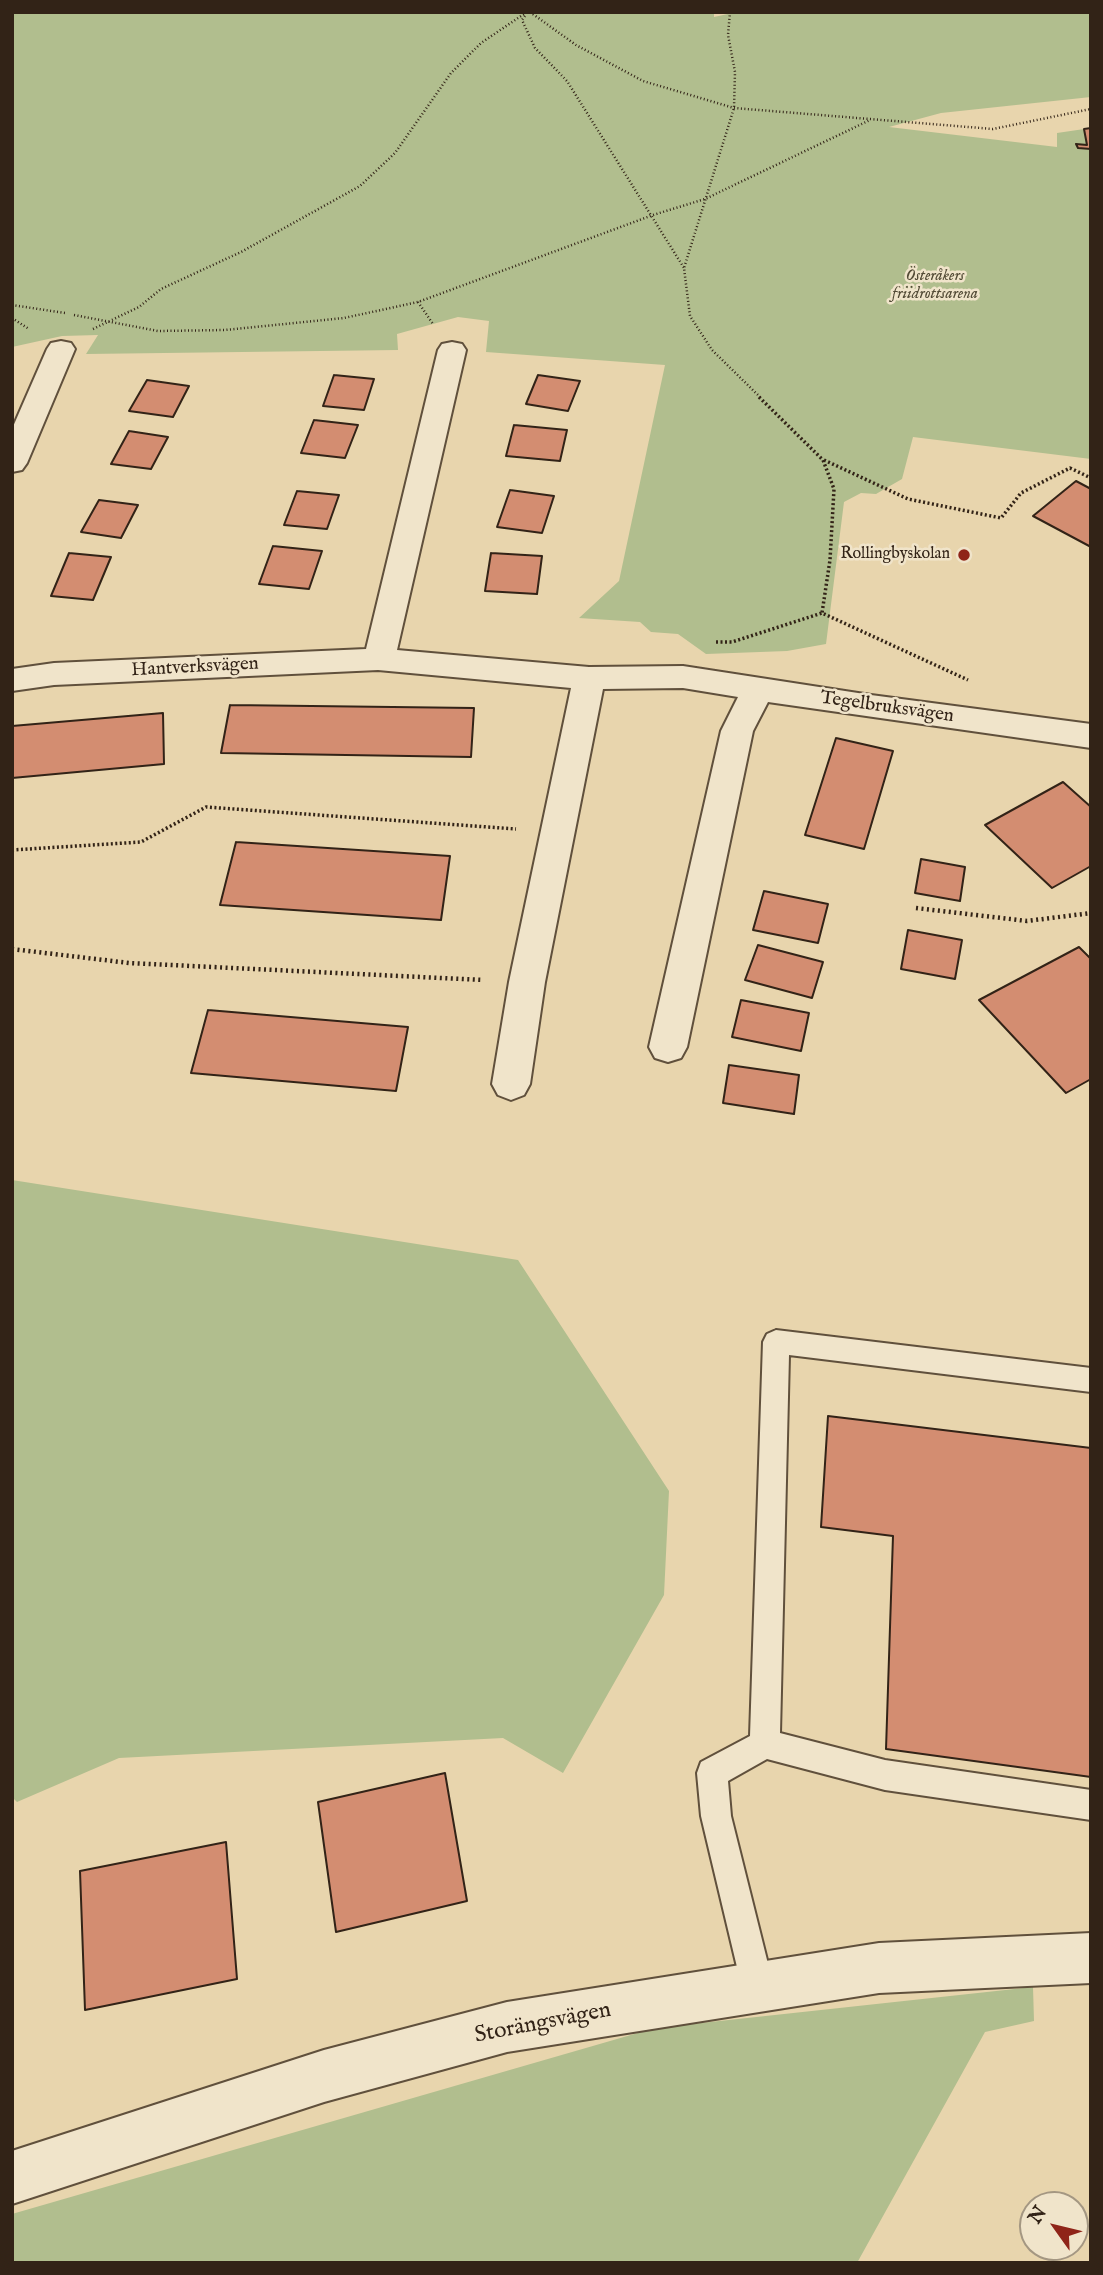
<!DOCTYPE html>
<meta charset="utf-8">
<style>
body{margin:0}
#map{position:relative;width:1103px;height:2275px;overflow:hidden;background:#e8d5ad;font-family:"IM FELL English",serif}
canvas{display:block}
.frame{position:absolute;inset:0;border:14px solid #322317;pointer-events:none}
.north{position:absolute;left:1019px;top:2191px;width:70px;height:70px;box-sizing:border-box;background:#f0e4ca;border:2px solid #a49782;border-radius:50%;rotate:304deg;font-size:19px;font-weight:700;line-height:28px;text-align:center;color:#322317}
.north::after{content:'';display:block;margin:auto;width:24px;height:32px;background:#8f2418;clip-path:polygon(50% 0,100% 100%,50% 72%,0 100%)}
</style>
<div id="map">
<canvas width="1103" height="2275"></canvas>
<div class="frame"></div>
<div class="north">N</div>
</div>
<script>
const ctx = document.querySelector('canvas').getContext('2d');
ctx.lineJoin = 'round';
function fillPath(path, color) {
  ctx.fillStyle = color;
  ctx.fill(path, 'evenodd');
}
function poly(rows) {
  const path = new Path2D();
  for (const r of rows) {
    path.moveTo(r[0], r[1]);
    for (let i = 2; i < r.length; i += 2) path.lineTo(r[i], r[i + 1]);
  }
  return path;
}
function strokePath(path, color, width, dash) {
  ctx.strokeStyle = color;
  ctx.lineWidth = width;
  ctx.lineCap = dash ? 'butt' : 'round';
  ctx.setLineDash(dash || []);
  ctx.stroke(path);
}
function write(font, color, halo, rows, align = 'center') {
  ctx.font = font + ' "IM FELL English",serif';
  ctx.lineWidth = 5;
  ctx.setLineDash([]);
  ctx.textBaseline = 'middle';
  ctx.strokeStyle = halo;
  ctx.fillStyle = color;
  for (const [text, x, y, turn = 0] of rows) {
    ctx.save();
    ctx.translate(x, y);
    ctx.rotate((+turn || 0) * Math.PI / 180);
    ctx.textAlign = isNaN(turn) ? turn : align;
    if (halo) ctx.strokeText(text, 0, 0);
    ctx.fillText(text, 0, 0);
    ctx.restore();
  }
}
fillPath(poly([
 [12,12,714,12,714,17,737,12,1091,12,1091,97,941,113,889,127,1057,147,1057,133,1091,128,1091,459,913,437,902,479,876,494,861,493,844,502,826,644,787,651,706,654,678,634,651,632,640,622,579,618,619,581,665,365,486,352,489,321,458,317,397,334,398,350,86,354,98,335,62,336,12,347],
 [12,1180,518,1260,669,1491,664,1595,563,1773,503,1738,119,1758,17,1802,12,1797],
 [1033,1987,1034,2021,985,2032,857,2263,12,2263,12,2214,655,2028]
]), '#b1be8e');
const building = poly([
 [1091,128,1091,149,1078,148,1076,144,1087,145,1084,129,1091,128],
 [334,375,374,379,364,410,323,406,334,375],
 [538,375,580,381,568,411,526,404,538,375],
 [147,380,189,386,173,417,129,411,147,380],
 [314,420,358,425,345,458,301,453,314,420],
 [514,425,567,430,560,461,506,456,514,425],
 [129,431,168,437,151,469,111,464,129,431],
 [1076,481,1091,489,1091,547,1033,516,1076,481],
 [510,490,554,496,542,533,497,527,510,490],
 [297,491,339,495,327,529,284,525,297,491],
 [99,500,138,505,121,538,81,532,99,500],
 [273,546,322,551,309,589,259,584,273,546],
 [69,553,111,557,93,600,51,596,69,553],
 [491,553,542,556,537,594,485,591,491,553],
 [230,705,474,708,471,757,221,753,230,705],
 [163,713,164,764,12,778,12,726,163,713],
 [836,738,893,751,864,849,805,835,836,738],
 [1063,782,1091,807,1091,866,1052,888,985,825,1063,782],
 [236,842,450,856,441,920,220,905,236,842],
 [921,859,965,867,960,901,915,893,921,859],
 [764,891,828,904,818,943,753,930,764,891],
 [908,930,962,940,955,979,901,969,908,930],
 [758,945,823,962,812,998,745,980,758,945],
 [1079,947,1091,959,1091,1079,1066,1093,979,1000,1079,947],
 [741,1000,809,1013,801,1051,732,1037,741,1000],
 [208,1010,408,1027,396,1091,191,1073,208,1010],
 [729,1065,799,1075,794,1114,723,1103,729,1065],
 [828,1416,1091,1448,1091,1777,886,1749,893,1536,821,1527,828,1416],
 [445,1773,467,1901,336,1932,318,1802,445,1773],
 [226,1842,237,1979,85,2010,80,1871,226,1842]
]);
fillPath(building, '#d38d71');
strokePath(building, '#322317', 2);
const lane = poly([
 [776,1330,1091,1368,1091,1392,789,1355,780,1733,885,1760,1091,1790,1091,1820,885,1790,767,1759,728,1781,731,1816,774,1988,769,1999,758,2004,747,1999,742,1988,701,1816,697,1773,701,1762,750,1736,763,1342,767,1334,776,1330]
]);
const street = poly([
 [61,341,71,343,75,349,27,463,22,470,12,472,12,429,47,349,51,343,61,341],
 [452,342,462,344,466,350,397,650,589,667,683,666,871,695,1091,724,1091,748,768,702,753,731,687,1047,681,1058,668,1062,655,1058,649,1047,721,731,738,697,683,688,603,689,545,982,530,1084,524,1095,511,1100,498,1095,492,1084,509,982,571,688,378,670,54,685,12,691,12,669,54,663,366,649,438,350,442,344,452,342],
 [1091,1933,1091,1983,879,1993,507,2052,324,2102,12,2204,12,2151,324,2050,507,2002,879,1943,1091,1933]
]);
strokePath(lane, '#60503c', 4);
strokePath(street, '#60503c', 4);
strokePath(poly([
 [530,12,576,45,643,81,734,108,993,129,1091,109],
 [730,12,728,35,735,72,734,108,684,268,690,316,712,350,761,398],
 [525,16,522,20,535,48,567,81,684,268],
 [418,302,433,324],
 [12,305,65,313],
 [74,315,158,331,225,330,344,318,418,302,653,215,705,199,870,120],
 [12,318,29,329],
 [93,329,139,307,161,289,241,252,360,186,395,153,451,73,481,43,527,12]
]), '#322317', 2.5, [1, 2.5]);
strokePath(poly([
 [759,397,823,460,834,489,830,560,822,613],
 [824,460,908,499,1001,518,1021,493,1070,468,1091,478],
 [716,642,732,642,822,613,968,680],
 [12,850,141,842,206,807,516,829]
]), '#322317', 3.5, [2, 2.5]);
strokePath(poly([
 [916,908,1027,921,1091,913],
 [12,949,129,963,483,980]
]), '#322317', 4.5, [2, 3.5]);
fillPath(lane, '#f0e4ca');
fillPath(street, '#f0e4ca');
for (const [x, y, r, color] of [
 [964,555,7,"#8f2418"]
]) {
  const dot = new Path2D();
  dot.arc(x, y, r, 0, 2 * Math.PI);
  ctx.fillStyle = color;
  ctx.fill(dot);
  strokePath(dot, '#f0e4ca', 2.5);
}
write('italic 16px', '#524a35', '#f0e4ca', [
 ["Österåkers",935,277],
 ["friidrottsarena",935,295]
]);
write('16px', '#322317', '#f0e4ca', [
 ["Rollingbyskolan",950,555]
], 'right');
write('19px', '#322317', '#f0e4ca', [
 ["Hantverksvägen",195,668,-3],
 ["Tegelbruksvägen",887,708,8]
]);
write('23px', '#322317', '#f0e4ca', [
 ["Storängsvägen",543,2024,-11]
]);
</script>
